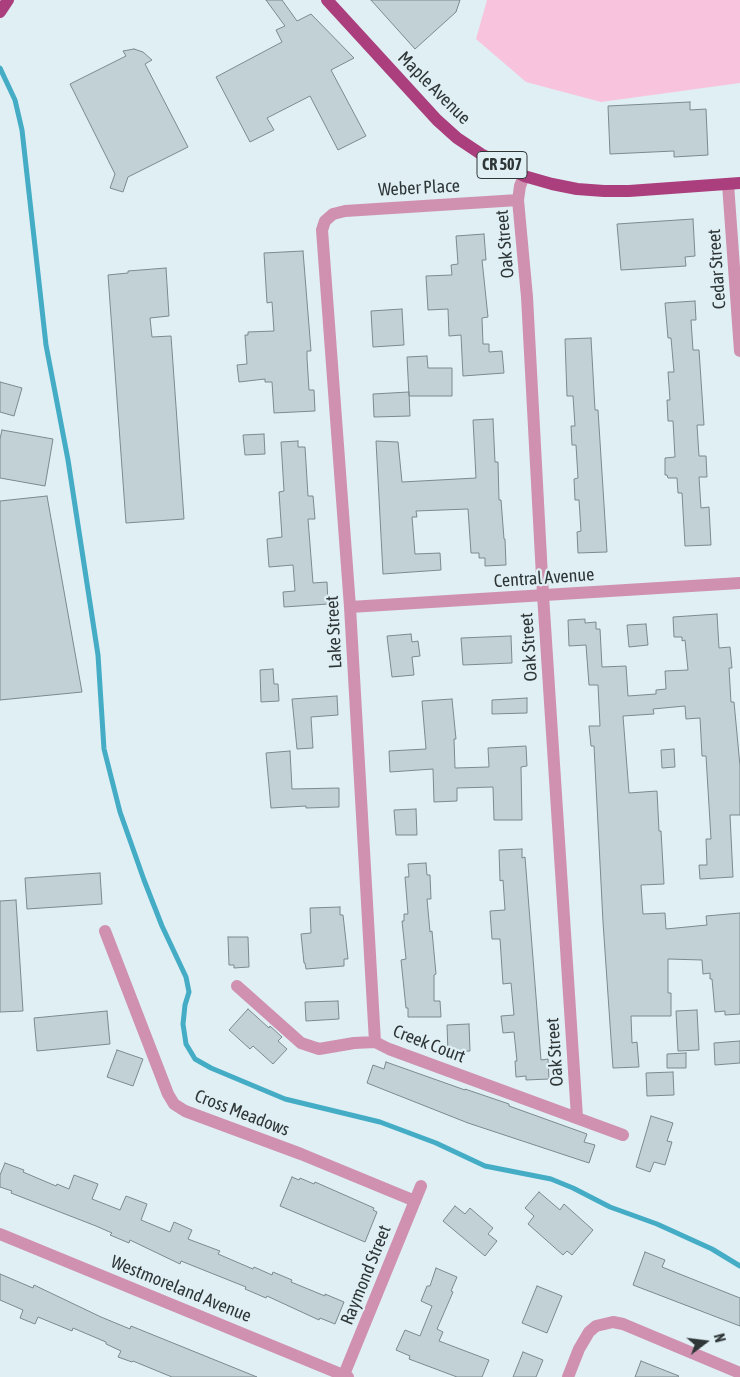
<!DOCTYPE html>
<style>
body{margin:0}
#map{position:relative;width:740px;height:1377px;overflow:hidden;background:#dfeff4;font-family:"Asap Condensed",sans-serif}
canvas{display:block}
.north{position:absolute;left:680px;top:1317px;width:50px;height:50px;-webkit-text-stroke:4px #dfeff4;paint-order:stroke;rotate:75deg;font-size:14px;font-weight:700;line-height:20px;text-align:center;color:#2f3637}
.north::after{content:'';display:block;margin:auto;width:18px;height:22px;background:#2f3637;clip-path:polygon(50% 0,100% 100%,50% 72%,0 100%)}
</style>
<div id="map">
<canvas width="740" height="1377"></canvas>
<div class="north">N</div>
</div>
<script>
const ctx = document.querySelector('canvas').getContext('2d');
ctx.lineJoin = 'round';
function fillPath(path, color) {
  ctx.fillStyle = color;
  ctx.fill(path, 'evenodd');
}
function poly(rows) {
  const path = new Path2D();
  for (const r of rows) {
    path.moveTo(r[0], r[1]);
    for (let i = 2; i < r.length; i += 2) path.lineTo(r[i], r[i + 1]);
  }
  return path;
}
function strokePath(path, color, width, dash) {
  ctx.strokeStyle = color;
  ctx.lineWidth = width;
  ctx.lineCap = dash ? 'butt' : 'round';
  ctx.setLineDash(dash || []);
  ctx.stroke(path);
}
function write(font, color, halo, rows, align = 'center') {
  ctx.font = font + ' "Asap Condensed",sans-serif';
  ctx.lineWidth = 4.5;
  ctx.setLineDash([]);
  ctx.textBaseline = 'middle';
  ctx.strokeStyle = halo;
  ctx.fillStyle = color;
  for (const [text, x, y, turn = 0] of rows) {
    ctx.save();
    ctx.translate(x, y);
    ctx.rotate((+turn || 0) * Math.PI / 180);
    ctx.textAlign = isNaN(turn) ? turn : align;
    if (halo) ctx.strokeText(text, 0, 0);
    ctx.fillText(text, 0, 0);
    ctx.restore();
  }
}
fillPath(poly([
 [487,0,740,0,740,83,601,102,526,82,476,39]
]), '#f8c4dd');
strokePath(poly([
 [0,68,15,100,22,130,46,345,68,460,98,655,104,749,120,812,144,880,162,926,186,977,189,992,185,1005,183,1024,186,1044,195,1059,211,1068,285,1099,380,1122,436,1143,485,1166,551,1179,573,1188,610,1207,657,1224,712,1249,740,1266]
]), '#44acc5', 5);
const building = poly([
 [266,0,282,0,297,21,311,14,354,58,331,70,366,136,338,150,310,96,267,118,274,130,250,142,216,77,282,42,276,30,285,26,266,0],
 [371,0,460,0,456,12,415,49,371,0],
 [134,49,143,52,152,60,145,64,188,147,128,177,123,192,110,188,115,174,70,84,126,56,123,51,134,49],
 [690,102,690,110,706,109,708,155,674,157,674,151,610,154,608,106,690,102],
 [693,219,695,256,685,257,686,266,621,270,617,224,693,219],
 [484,234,486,260,482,260,488,317,482,318,483,344,489,344,489,352,502,351,504,373,463,376,461,335,449,336,448,309,428,310,426,276,452,275,451,265,458,264,456,236,484,234],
 [303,251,311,351,307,351,307,358,309,390,314,390,315,411,274,413,272,382,265,382,265,379,239,382,237,365,247,364,245,335,248,335,248,332,274,331,272,302,267,303,264,253,303,251],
 [166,268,169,316,150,318,152,337,171,336,184,519,126,523,108,275,128,273,128,271,166,268],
 [695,301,696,320,691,320,693,350,699,350,704,425,697,425,699,456,706,456,707,477,699,477,701,508,709,507,711,545,685,546,682,493,678,493,677,478,668,478,667,475,665,475,665,458,675,457,673,421,668,421,667,400,670,400,668,372,674,372,671,338,668,338,665,303,695,301],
 [402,309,404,345,373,347,371,311,402,309],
 [591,338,595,410,598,410,607,552,578,553,577,532,581,531,579,500,575,500,574,479,578,478,576,445,572,445,571,426,575,426,573,396,567,396,565,339,591,338],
 [427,356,428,368,452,368,452,396,409,396,407,357,427,356],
 [0,382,22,388,14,416,0,412,0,382],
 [409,392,410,416,374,417,373,394,409,392],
 [493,419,495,462,498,462,499,500,501,500,504,539,505,539,506,565,485,566,485,558,479,558,479,553,471,553,468,509,416,511,417,517,412,517,415,554,440,553,441,570,383,574,376,441,398,442,402,482,476,478,473,420,493,419],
 [2,430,53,439,45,486,0,478,0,439,2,430],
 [264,434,265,454,245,455,243,435,264,434],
 [298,441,298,447,305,447,308,496,313,496,315,519,308,519,313,583,327,582,328,604,284,607,283,592,295,591,293,565,269,567,267,539,282,537,279,492,284,491,281,442,298,441],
 [47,496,82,692,0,700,0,501,47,496],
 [717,614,719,648,730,647,732,668,729,668,731,702,734,702,740,766,740,815,730,815,733,877,700,879,699,865,707,865,706,839,711,839,706,756,702,756,700,718,686,719,685,706,653,709,654,714,623,716,629,793,657,791,659,831,661,831,664,884,641,885,643,914,665,913,666,929,707,925,706,916,740,913,740,1014,725,1015,725,1011,715,1012,712,979,710,979,710,973,703,974,702,960,668,959,668,993,671,993,671,1016,631,1016,632,1043,637,1042,639,1067,613,1068,603,922,594,746,591,746,589,726,600,726,598,685,589,685,586,645,569,646,568,620,585,619,585,623,596,622,596,629,600,629,602,667,626,666,628,696,656,694,656,690,666,689,665,671,688,670,685,640,682,641,682,637,674,637,673,617,717,614],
 [646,624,648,645,629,647,627,625,646,624],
 [411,634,412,642,418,641,420,656,412,657,414,675,392,677,387,636,411,634],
 [511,636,512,663,463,665,461,638,511,636],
 [273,669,274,684,278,684,279,701,261,702,260,670,273,669],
 [337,696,338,715,311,717,313,748,297,749,292,699,337,696],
 [527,698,527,713,492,714,492,700,527,698],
 [452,699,456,739,454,739,455,768,489,767,488,748,526,746,527,766,521,767,522,820,494,820,493,787,457,788,457,801,434,802,433,769,390,772,389,751,426,749,422,701,452,699],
 [674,749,675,767,662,768,661,750,674,749],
 [290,751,292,789,339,788,339,807,306,808,306,806,271,808,266,753,290,751],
 [416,809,417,835,396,835,394,810,416,809],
 [522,849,522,858,525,857,541,1060,548,1059,549,1079,526,1080,526,1076,516,1077,515,1061,517,1061,514,1032,503,1033,501,1016,514,1015,511,983,503,984,500,939,492,939,490,911,505,910,503,880,500,881,499,850,522,849],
 [426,863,427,875,430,875,431,899,427,899,430,932,432,931,436,974,434,975,434,1001,440,1001,441,1017,408,1017,408,1008,406,1008,401,960,406,959,402,921,404,921,404,914,408,914,405,877,409,877,408,864,426,863],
 [100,873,102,904,27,909,25,878,100,873],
 [16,900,23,1011,0,1012,0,901,16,900],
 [340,907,340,915,343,915,348,959,344,959,344,966,306,969,305,963,304,963,301,934,311,933,310,908,340,907],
 [228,937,248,937,249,967,234,968,234,965,229,965,228,937],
 [338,1001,339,1019,306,1021,305,1002,338,1001],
 [248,1009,269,1028,270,1026,282,1037,278,1041,287,1049,273,1064,253,1046,250,1049,229,1030,248,1009],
 [697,1010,699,1050,678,1051,676,1011,697,1010],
 [107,1011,110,1044,37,1051,34,1018,107,1011],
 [469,1024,470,1051,448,1052,447,1025,469,1024],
 [740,1041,740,1063,715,1065,714,1043,740,1041],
 [117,1050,143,1059,133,1086,107,1077,117,1050],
 [686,1053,686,1068,667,1068,667,1054,686,1053],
 [386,1062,465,1090,465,1089,509,1104,509,1106,587,1134,584,1142,595,1145,589,1163,468,1123,367,1083,373,1065,384,1069,386,1062],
 [673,1072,674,1095,647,1096,646,1073,673,1072],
 [651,1116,673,1123,667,1141,672,1142,665,1165,654,1162,650,1172,636,1167,651,1116],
 [5,1163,24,1170,23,1172,56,1186,57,1184,69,1189,74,1175,98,1184,92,1199,120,1210,126,1196,147,1204,141,1220,170,1232,174,1222,192,1230,188,1239,220,1251,218,1254,253,1269,254,1267,272,1275,273,1272,292,1280,291,1282,325,1296,325,1294,344,1302,335,1324,320,1318,319,1320,267,1296,266,1298,245,1289,246,1287,181,1261,180,1264,130,1240,129,1243,110,1235,112,1233,96,1226,11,1193,12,1191,0,1187,0,1175,5,1163],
 [292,1177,299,1180,300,1178,314,1184,315,1182,374,1208,373,1210,377,1212,365,1242,280,1206,292,1177],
 [539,1192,560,1210,564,1204,593,1230,572,1255,567,1251,563,1255,528,1224,534,1216,525,1208,539,1192],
 [455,1206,465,1214,470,1208,493,1228,488,1234,497,1241,485,1256,443,1221,455,1206],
 [645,1252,665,1260,662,1267,740,1298,740,1326,633,1285,645,1252],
 [436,1268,457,1277,451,1291,453,1292,437,1329,443,1332,439,1341,489,1360,482,1377,457,1377,409,1359,410,1356,396,1350,405,1330,420,1336,432,1306,421,1301,427,1286,430,1286,436,1268],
 [0,1274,33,1288,34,1285,101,1317,130,1329,131,1326,257,1377,172,1377,133,1361,132,1362,118,1357,121,1351,106,1344,106,1342,73,1328,72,1331,38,1317,35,1324,20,1318,23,1310,0,1300,0,1274],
 [537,1286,562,1296,547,1333,522,1323,537,1286],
 [523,1352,543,1360,536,1377,513,1377,523,1352],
 [641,1361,679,1376,678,1377,635,1377,641,1361]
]);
fillPath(building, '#c1d1d6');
strokePath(building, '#7c8a8f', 1);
strokePath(poly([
 [524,176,520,186,518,200,527,297,543,595,577,1117],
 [728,184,740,351],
 [350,607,740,583],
 [105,931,168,1094,174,1104,185,1111,301,1154,415,1201],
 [237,986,301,1043,319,1049,354,1043,375,1042,389,1049,623,1135],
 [375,1042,350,607,322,230,325,221,333,214,345,211,518,200],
 [0,1234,348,1377],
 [343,1377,421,1186],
 [568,1377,579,1349,589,1332,596,1326,613,1322,623,1324,740,1373]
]), '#cf91af', 12);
strokePath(poly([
 [327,0,437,120,457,138,481,154,524,176,552,184,577,189,604,191,629,191,740,183],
 [0,12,8,0]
]), '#ab3e7c', 12);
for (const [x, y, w] of [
 [502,165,50]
]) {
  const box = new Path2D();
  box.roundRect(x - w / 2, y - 13.5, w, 27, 4);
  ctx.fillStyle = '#dfeff4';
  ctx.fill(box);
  strokePath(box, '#2f3637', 1);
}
write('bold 16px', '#2f3637', null, [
 ["CR 507",502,165]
]);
write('18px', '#2f3637', '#dfeff4', [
 ["Maple Avenue",434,88,45],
 ["Weber Place",419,188,-3],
 ["Oak Street",505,244,-95],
 ["Cedar Street",717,269,-94],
 ["Central Avenue",544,578,-4],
 ["Lake Street",334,632,-93],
 ["Oak Street",529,647,-94],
 ["Creek Court",429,1044,21],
 ["Oak Street",555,1052,-94],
 ["Cross Meadows",242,1113,21],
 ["Raymond Street",366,1275,-68],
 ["Westmoreland Avenue",181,1289,22]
]);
</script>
